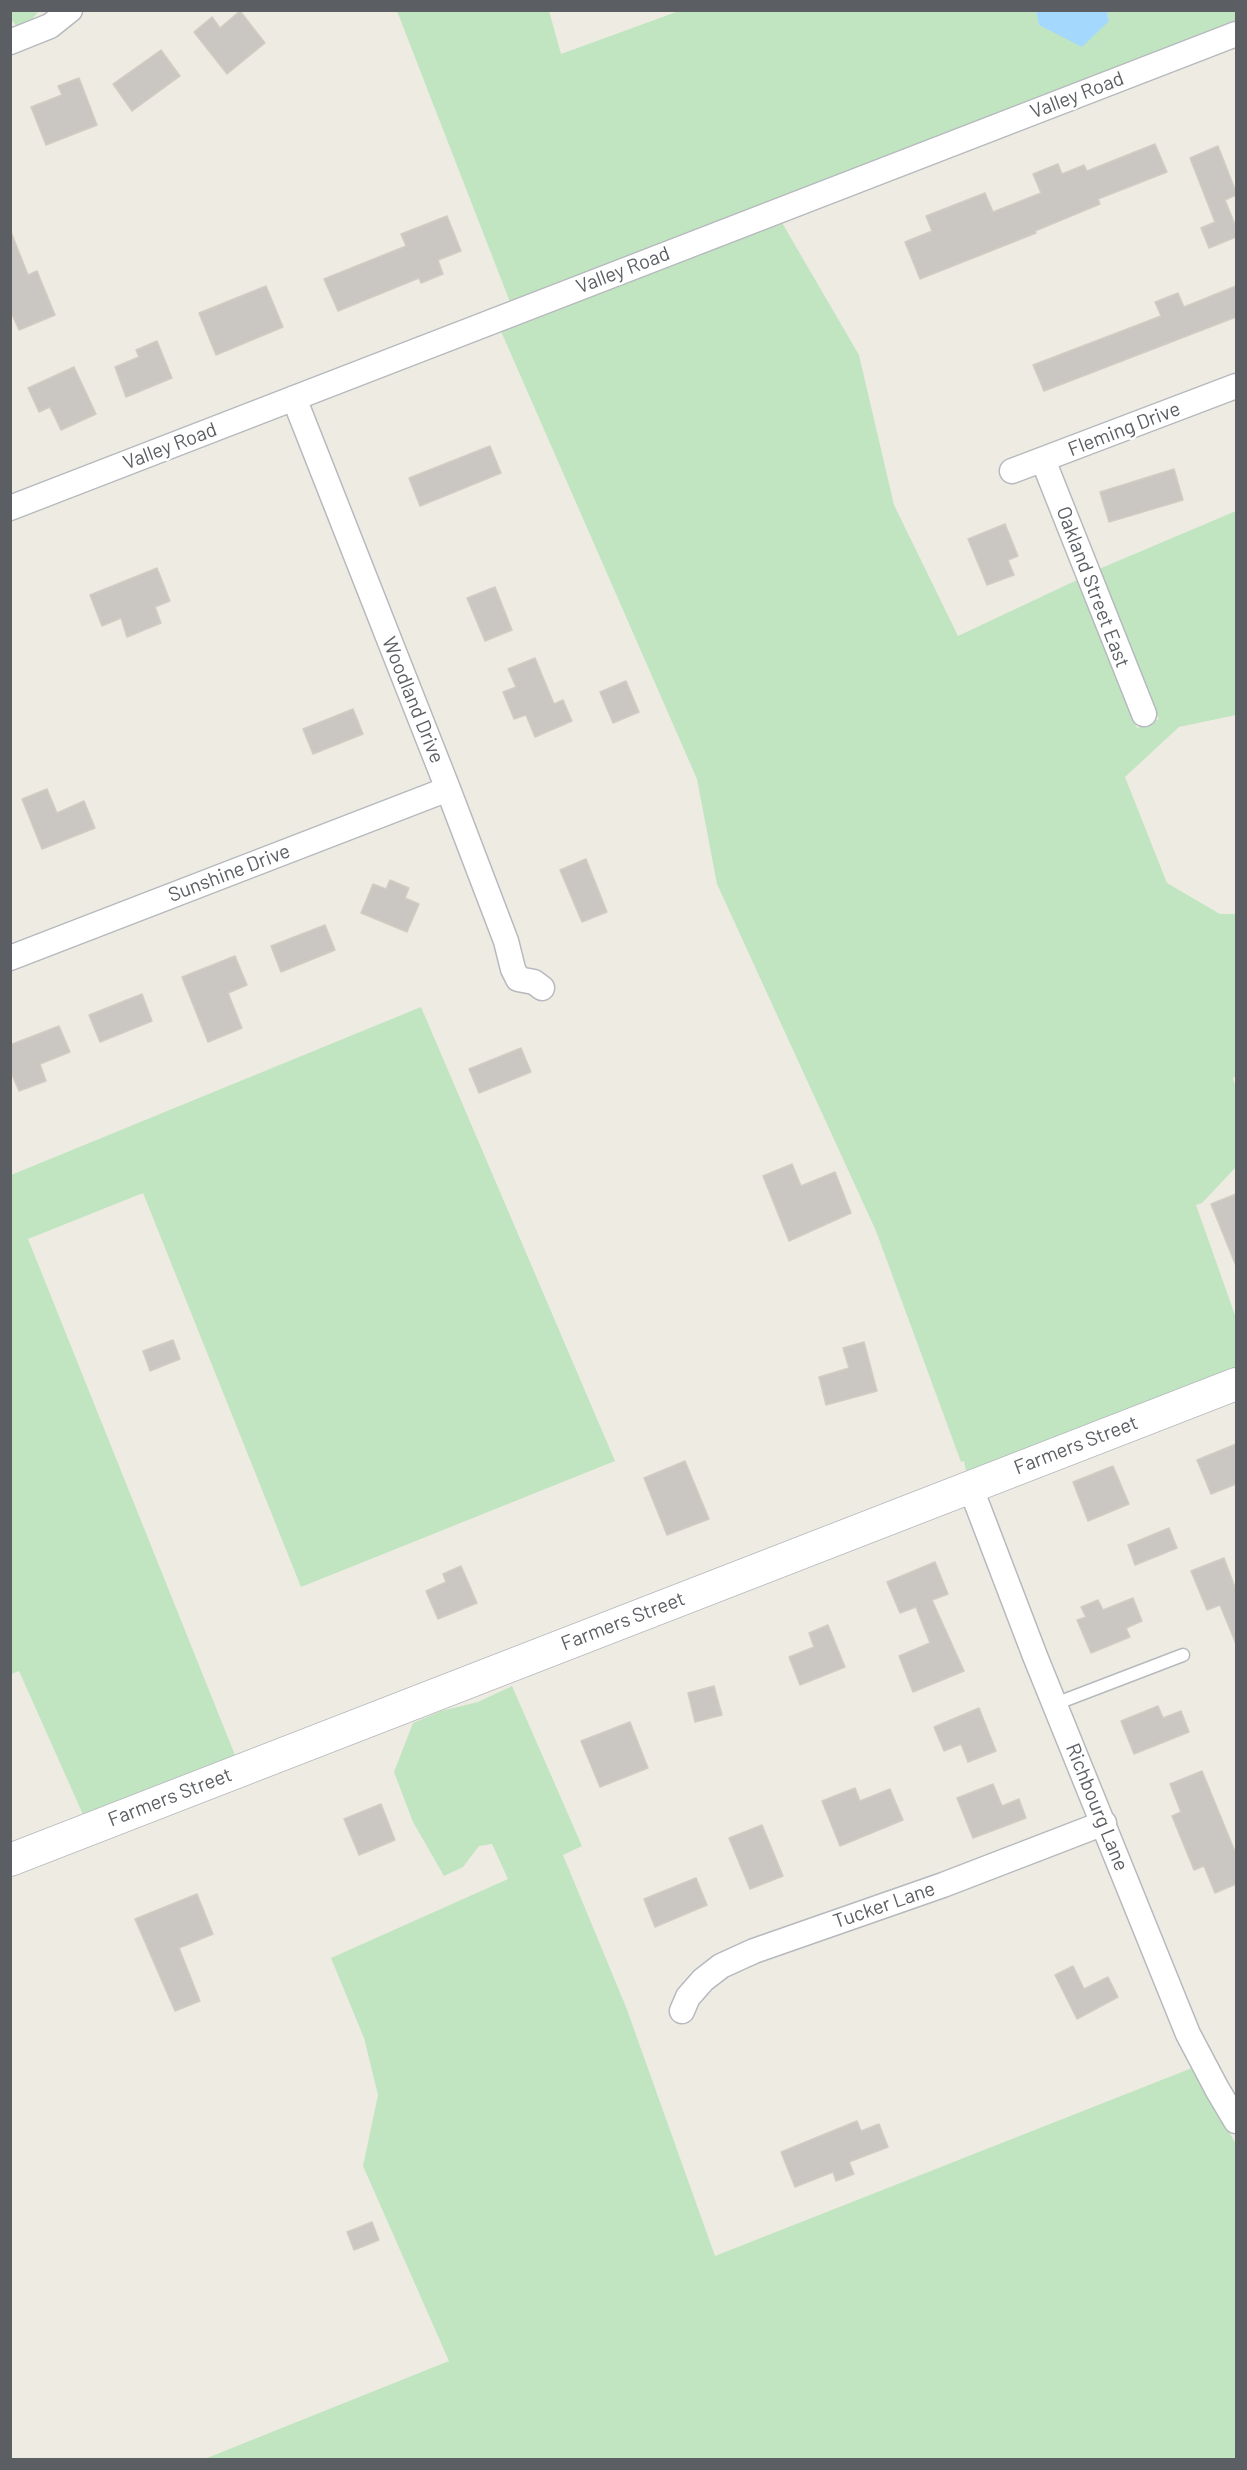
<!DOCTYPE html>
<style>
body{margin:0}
#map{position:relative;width:1247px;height:2470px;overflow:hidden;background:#eeebe3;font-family:Barlow,sans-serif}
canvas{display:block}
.frame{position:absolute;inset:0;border:12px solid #5b5f63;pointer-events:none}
</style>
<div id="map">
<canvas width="1247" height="2470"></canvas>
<div class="frame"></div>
</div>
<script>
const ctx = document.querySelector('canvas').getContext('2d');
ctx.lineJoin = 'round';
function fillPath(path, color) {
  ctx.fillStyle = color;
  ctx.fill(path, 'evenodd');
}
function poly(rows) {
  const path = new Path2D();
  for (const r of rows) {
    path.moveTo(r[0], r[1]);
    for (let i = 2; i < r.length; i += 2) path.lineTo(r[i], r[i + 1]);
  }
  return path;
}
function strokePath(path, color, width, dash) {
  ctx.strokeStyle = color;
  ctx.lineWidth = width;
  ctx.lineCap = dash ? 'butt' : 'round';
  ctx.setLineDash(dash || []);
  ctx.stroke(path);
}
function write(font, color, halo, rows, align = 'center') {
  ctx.font = font + ' Barlow,sans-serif';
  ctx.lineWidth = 5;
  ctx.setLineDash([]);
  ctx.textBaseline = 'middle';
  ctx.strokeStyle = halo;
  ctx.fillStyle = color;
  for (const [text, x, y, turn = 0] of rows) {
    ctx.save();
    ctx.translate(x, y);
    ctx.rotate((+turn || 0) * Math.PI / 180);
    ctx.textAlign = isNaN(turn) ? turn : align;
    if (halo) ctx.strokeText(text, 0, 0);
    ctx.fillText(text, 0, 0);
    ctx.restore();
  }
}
fillPath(poly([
 [11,11,39,11,28,24,18,28,11,19],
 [397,11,549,11,561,54,679,11,1036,11,1039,25,1109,21,1107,11,1236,11,1236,22,510,302],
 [781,221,859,355,894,505,958,636,1077,580,1137,728,1159,719,1099,569,1236,511,1236,715,1179,727,1125,777,1167,883,1220,914,1236,914,1236,1076,1233,1078,1236,1088,1236,1167,1202,1203,1196,1205,1236,1318,1236,1373,967,1476,964,1461,961,1462,876,1231,717,884,697,779,500,329],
 [421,1007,615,1461,301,1587,143,1193,28,1239,237,1760,85,1819,19,1671,11,1674,11,1175],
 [512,1686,582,1846,563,1855,626,2007,715,2256,1192,2068,1236,2144,1236,2459,202,2460,449,2361,363,2166,378,2095,364,2038,331,1958,508,1879,492,1844,479,1846,463,1867,444,1876,413,1822,394,1772,413,1723,441,1711,478,1702]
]), '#c1e5c0');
fillPath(poly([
 [1036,11,1107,11,1109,21,1082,47,1039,25]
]), '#a4d9fd');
const building = poly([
 [240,11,265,43,227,74,194,32,212,17,220,28,240,11],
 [161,50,180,76,132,111,113,84,161,50],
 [79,78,97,125,46,145,31,107,62,95,58,86,79,78],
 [1155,144,1167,172,1098,199,1100,204,1035,231,1036,233,920,279,905,242,932,231,926,216,985,193,993,212,1041,193,1033,174,1058,164,1062,174,1084,165,1087,171,1155,144],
 [1218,146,1236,192,1236,195,1225,200,1236,227,1236,237,1209,248,1201,228,1215,222,1190,158,1218,146],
 [447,216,461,251,438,260,443,274,421,283,419,278,338,311,324,279,406,246,401,234,447,216],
 [11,232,28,275,37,271,55,315,19,330,10,310,11,232],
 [266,286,283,327,216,355,199,313,266,286],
 [1236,286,1236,317,1044,391,1033,365,1161,316,1155,302,1178,293,1184,307,1236,286],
 [157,341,172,378,126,397,115,367,139,357,136,350,157,341],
 [74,367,96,414,61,430,50,407,39,412,28,388,74,367],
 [490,446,501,473,420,506,409,478,490,446],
 [1174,469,1183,500,1109,522,1100,492,1174,469],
 [1005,524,1018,556,1008,560,1014,575,987,585,968,539,1005,524],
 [157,568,170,601,155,607,161,623,127,637,121,618,102,626,90,595,157,568],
 [495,587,512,630,485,641,467,598,495,587],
 [535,658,554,704,563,700,572,721,535,737,526,715,514,719,503,692,516,687,508,669,535,658],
 [626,681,639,712,613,723,600,692,626,681],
 [353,709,363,734,313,754,303,729,353,709],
 [47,789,57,813,84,801,95,828,42,849,22,799,47,789],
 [586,859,607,912,582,922,560,870,586,859],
 [390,880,409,888,405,898,419,904,407,932,361,913,373,884,386,889,390,880],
 [325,925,335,950,281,972,271,946,325,925],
 [235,956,247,985,228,993,242,1028,208,1042,182,977,235,956],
 [142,994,152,1021,100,1042,89,1015,142,994],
 [59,1026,70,1052,40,1064,46,1081,19,1091,10,1070,10,1045,59,1026],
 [521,1048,531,1072,479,1093,469,1069,521,1048],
 [792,1164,801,1186,835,1172,851,1213,789,1241,763,1176,792,1164],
 [1236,1194,1236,1266,1211,1204,1236,1194],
 [173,1340,180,1359,150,1371,143,1351,173,1340],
 [864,1342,877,1391,826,1405,819,1377,849,1368,843,1348,864,1342],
 [1236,1444,1236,1484,1211,1494,1197,1460,1236,1444],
 [685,1461,709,1519,667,1535,644,1478,685,1461],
 [1113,1466,1129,1504,1088,1521,1073,1482,1113,1466],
 [1169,1528,1177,1548,1135,1565,1128,1545,1169,1528],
 [1224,1558,1236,1590,1236,1644,1220,1605,1207,1610,1191,1571,1224,1558],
 [935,1562,948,1594,932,1600,964,1671,913,1692,899,1656,930,1643,916,1607,900,1613,887,1582,935,1562],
 [461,1566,477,1603,438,1619,426,1591,446,1582,443,1574,461,1566],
 [1133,1598,1142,1621,1126,1628,1130,1637,1091,1653,1077,1620,1086,1617,1081,1607,1098,1600,1103,1610,1133,1598],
 [828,1625,845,1667,800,1685,789,1657,814,1647,809,1633,828,1625],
 [714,1686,722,1715,695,1722,688,1693,714,1686],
 [1158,1706,1163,1718,1181,1711,1189,1732,1134,1754,1121,1721,1158,1706],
 [979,1708,996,1751,968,1762,961,1744,944,1751,934,1727,979,1708],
 [630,1722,648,1768,600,1787,581,1741,630,1722],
 [1202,1771,1236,1854,1236,1884,1215,1893,1204,1866,1194,1870,1172,1816,1181,1812,1170,1784,1202,1771],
 [993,1784,1002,1806,1019,1799,1026,1818,973,1838,957,1798,993,1784],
 [855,1788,860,1801,890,1789,903,1820,840,1846,822,1801,855,1788],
 [381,1804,395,1840,359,1855,344,1819,381,1804],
 [762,1825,783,1876,750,1889,729,1838,762,1825],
 [696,1878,707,1905,655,1927,644,1899,696,1878],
 [197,1894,213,1934,179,1948,200,2001,175,2011,135,1919,197,1894],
 [1073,1966,1084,1989,1108,1977,1118,1997,1077,2019,1055,1975,1073,1966],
 [857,2121,861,2131,879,2124,888,2147,849,2162,854,2174,836,2181,833,2172,795,2187,781,2152,857,2121],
 [372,2222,379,2240,354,2250,347,2232,372,2222]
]);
fillPath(building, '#cac7c2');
strokePath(building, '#d2ccc2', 1.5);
const service = poly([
 [1055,1704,1183,1655]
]);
const minor = poly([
 [10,42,50,26,70,10],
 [294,398,448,789,506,941,513,969,518,979,534,982,542,988],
 [1043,460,1144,714],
 [1012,471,1236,386],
 [10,508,1236,34],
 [10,958,448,789],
 [970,1486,1035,1656,1188,2034,1217,2089,1236,2121],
 [682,2011,688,1997,703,1980,721,1966,754,1951,943,1885,1104,1823]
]);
const tertiary = poly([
 [10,1860,1236,1384]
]);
strokePath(service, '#b6b9bd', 15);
strokePath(minor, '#b6b9bd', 27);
strokePath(tertiary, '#b6b9bd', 34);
strokePath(service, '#fff', 12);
strokePath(minor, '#fff', 24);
strokePath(tertiary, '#fff', 32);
write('20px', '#5b5f63', '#fff', [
 ["Valley Road",1077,95,-21],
 ["Valley Road",623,270,-21],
 ["Fleming Drive",1124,429,-21],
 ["Valley Road",170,446,-21],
 ["Oakland Street East",1093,587,69],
 ["Woodland Drive",413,700,68],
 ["Sunshine Drive",229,873,-21],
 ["Farmers Street",1076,1445,-21],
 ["Farmers Street",623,1621,-21],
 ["Farmers Street",170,1797,-21],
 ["Richbourg Lane",1097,1807,68],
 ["Tucker Lane",884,1905,-19]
]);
</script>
